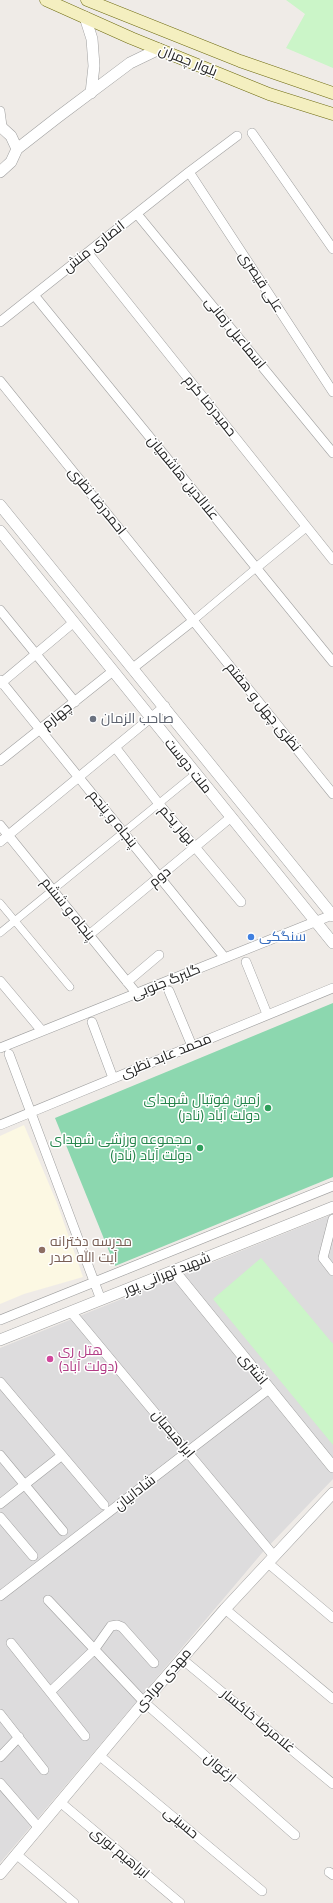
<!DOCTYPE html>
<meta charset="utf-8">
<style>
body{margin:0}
canvas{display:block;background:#efebe7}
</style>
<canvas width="333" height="1903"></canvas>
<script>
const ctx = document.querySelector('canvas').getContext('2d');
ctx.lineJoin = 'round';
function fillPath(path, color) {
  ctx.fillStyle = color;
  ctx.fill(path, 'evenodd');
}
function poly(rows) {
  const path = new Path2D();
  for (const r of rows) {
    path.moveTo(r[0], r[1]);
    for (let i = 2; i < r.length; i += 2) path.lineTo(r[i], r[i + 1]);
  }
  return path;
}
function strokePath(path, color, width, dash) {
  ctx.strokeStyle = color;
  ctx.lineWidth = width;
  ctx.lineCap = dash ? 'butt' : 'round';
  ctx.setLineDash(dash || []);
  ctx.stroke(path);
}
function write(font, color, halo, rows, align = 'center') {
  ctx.font = font + ' Mulish,Cairo,sans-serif';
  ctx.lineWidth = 3;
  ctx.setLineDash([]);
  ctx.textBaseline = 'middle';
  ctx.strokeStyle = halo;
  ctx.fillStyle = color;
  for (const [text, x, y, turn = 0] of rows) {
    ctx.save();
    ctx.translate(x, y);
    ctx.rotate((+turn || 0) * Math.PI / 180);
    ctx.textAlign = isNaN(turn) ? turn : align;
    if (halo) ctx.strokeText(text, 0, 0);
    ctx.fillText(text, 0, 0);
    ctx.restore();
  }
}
fillPath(poly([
 [333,1214,333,1479,262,1553,0,1863,0,1348]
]), '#dddcdd');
fillPath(poly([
 [24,1125,57,1203,83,1277,24,1294,0,1304,0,1136]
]), '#fcf8e3');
fillPath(poly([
 [286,0,333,0,333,68,286,48,305,14],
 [261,1258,333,1344,333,1445,213,1299]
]), '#cbf5c8');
fillPath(poly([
 [333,1003,333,1177,115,1266,55,1118]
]), '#8cd7af');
const pedestrian = poly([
 [194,620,256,568],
 [0,903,70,987],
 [0,933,195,774]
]);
const minor = poly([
 [0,111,2,126],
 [252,133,333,249],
 [189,172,333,392],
 [137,214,333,453],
 [88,253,333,560],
 [34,295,333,662],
 [0,322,189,172,237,136],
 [0,381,333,794],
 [256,568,306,527],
 [0,610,75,702],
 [133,668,194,620],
 [0,680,225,958],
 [0,684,74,622],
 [115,747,159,804,241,902],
 [0,761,113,671],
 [0,825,137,994],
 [0,842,165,706],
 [89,935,230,818],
 [246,962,267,1014],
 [0,981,42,1031],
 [127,982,159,955],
 [169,991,192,1046],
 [92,1022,113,1078],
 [0,1048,332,915],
 [9,1054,101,1300],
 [0,1125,333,988],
 [333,1219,323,1258,333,1271],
 [71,1312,274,1556],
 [0,1320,333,1186],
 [0,1382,104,1505],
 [0,1455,63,1531],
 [0,1504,61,1456],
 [0,1517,33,1556],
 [268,1563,333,1618],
 [0,1596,269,1389],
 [48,1600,144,1702,295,1835],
 [225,1609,333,1699],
 [11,1643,85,1736],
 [182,1659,333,1784],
 [50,1692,94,1650,111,1626,117,1625,122,1627,154,1663],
 [0,1714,44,1770],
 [100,1756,262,1891],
 [0,1757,19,1737],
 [0,1783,39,1828],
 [60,1802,180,1903],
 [16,1854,74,1903],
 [329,1872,333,1875]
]);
const tertiary = poly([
 [85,17,92,39,94,66,91,93],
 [0,126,11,136,17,149],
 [0,172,11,162,17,149,58,117,130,63,159,49],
 [0,505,333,916],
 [0,531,333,943],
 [174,1271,333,1467],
 [0,1340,333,1207],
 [0,1874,144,1702,225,1609,333,1493]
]);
const secondary = poly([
 [46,0,131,38,269,94,333,114],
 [87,0,240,61,333,93]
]);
strokePath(pedestrian, '#a0a0a0', 8);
strokePath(minor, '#a0a0a0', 10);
strokePath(tertiary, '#a0a0a0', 12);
strokePath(secondary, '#6d6a0f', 13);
strokePath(pedestrian, '#fff', 7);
strokePath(minor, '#fff', 9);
strokePath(tertiary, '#fff', 11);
strokePath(secondary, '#f4efc0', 12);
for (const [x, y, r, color] of [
 [93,719,4,"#6b7280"],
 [251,937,4,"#3f7fe0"],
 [268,1108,4,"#2e9e5b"],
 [200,1148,4,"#2e9e5b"],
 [42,1250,4,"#8d6e63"],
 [50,1359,4,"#d1479c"]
]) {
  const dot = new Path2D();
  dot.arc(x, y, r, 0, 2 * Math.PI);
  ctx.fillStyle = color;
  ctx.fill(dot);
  strokePath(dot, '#fff', 1.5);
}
write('14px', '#1f1f1f', '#fff', [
 ["بلوار چمران",188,61,22],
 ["انصاری منش",94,247,-38],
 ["علی قیصری",261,282,57],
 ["اسماعیل زمانی",235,333,51],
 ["حمیدرضا کرم",210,406,51],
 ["علاالدین هاشمیان",183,478,51],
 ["احمدرضا نظری",97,501,51],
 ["نظری چهل و هفتم",263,707,51],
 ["چهارم",57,716,-39],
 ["ملت دوست",188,766,51],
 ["پنجاه و پنجم",113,819,51],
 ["بهار یکم",177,825,49],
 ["دوم",160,877,-40],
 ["پنجاه و ششم",68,909,51],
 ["گلبرگ جنوبی",166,982,-22],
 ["محمد عابد نظری",166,1056,-22],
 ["شهید تهرانی پور",167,1274,-22],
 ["اشتری",253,1369,51],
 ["ابراهیمیان",173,1434,50],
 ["شادانیان",135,1493,-38],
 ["مهدی مرادی",163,1680,-49],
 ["غلامرضا خاکسار",258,1721,40],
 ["ارغوان",220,1768,41],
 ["حسینی",181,1823,40],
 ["ابراهیم نوری",120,1853,40]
]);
write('14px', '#5b616d', '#fff', [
 ["صاحب الزمان",101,719]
], 'left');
write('14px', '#366cbe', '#fff', [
 ["سنگکی",259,937]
], 'left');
write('14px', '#27864d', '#fff', [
 ["زمین فوتبال شهدای",260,1100],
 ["دولت آباد (نادر)",260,1116],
 ["مجموعه ورزشی شهدای",192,1140],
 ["دولت آباد (نادر)",192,1156]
], 'right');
write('14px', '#785e54', '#fff', [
 ["مدرسه دخترانه",50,1242],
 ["آیت الله صدر",50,1258]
], 'left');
write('14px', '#b23c85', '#fff', [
 ["هتل ری",58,1351],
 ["(دولت آباد)",58,1367]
], 'left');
</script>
